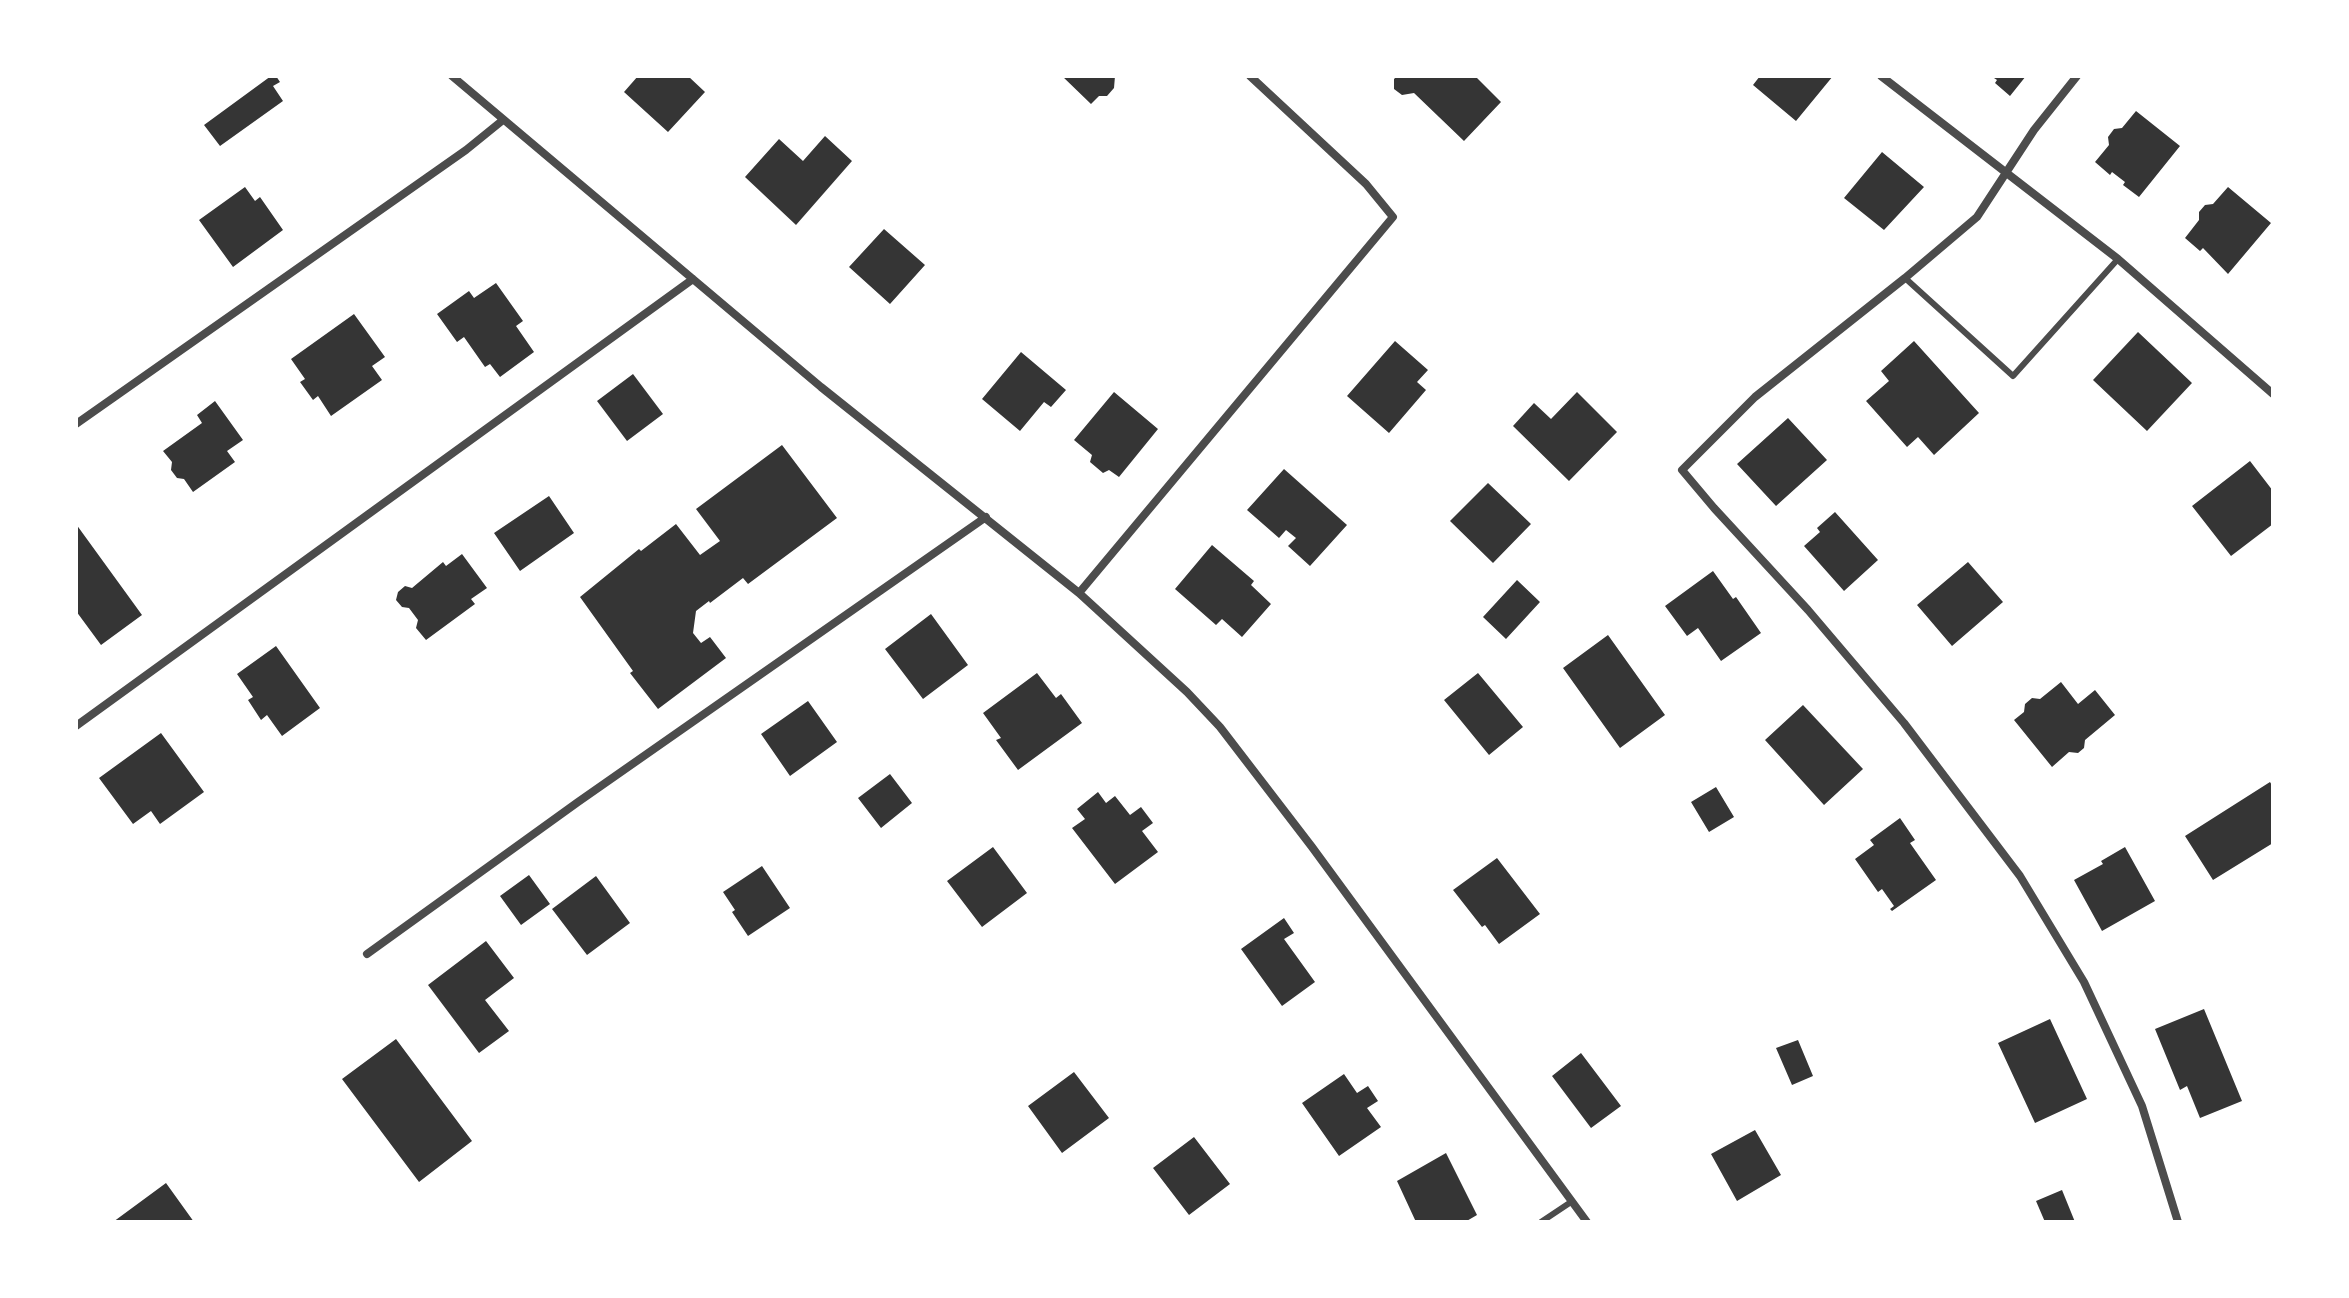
<!DOCTYPE html>
<style>
body{margin:0}
#map{position:relative;width:2349px;height:1298px;overflow:hidden;background:#fff;font-family:Roboto,sans-serif}
canvas{display:block}
.frame{position:absolute;inset:0;border:78px solid #fff;pointer-events:none}
</style>
<div id="map">
<canvas width="2349" height="1298"></canvas>
<div class="frame"></div>
</div>
<script>
const ctx = document.querySelector('canvas').getContext('2d');
ctx.lineJoin = 'round';
function fillPath(path, color) {
  ctx.fillStyle = color;
  ctx.fill(path, 'evenodd');
}
function poly(rows) {
  const path = new Path2D();
  for (const r of rows) {
    path.moveTo(r[0], r[1]);
    for (let i = 2; i < r.length; i += 2) path.lineTo(r[i], r[i + 1]);
  }
  return path;
}
function strokePath(path, color, width, dash) {
  ctx.strokeStyle = color;
  ctx.lineWidth = width;
  ctx.lineCap = dash ? 'butt' : 'round';
  ctx.setLineDash(dash || []);
  ctx.stroke(path);
}
fillPath(poly([
 [271,76,276,76,280,82,273,86,283,101,220,146,204,125],
 [638,76,688,76,705,92,668,132,624,92],
 [1062,76,1115,76,1114,88,1107,96,1099,96,1091,104],
 [1397,76,1475,76,1501,102,1464,141,1414,93,1402,95,1394,89,1394,79],
 [1760,76,1833,76,1796,121,1753,85],
 [1991,76,2026,76,2010,96,1995,83,1997,80],
 [2136,111,2180,146,2139,197,2123,185,2125,182,2112,172,2110,175,2095,162,2109,145,2108,137,2114,129,2122,128],
 [825,136,852,161,796,225,745,177,779,139,803,161],
 [1882,152,1924,187,1884,230,1844,198],
 [245,187,255,201,260,197,283,230,233,267,199,220],
 [2228,187,2271,223,2228,274,2203,248,2200,251,2185,238,2199,220,2199,212,2205,205,2213,204],
 [884,229,925,265,890,304,849,267],
 [496,283,523,321,516,326,534,352,500,377,490,364,485,367,464,337,457,342,437,314,469,291,474,298],
 [354,314,385,357,372,366,382,380,331,416,318,396,313,400,300,382,305,379,291,359],
 [2138,332,2192,383,2147,431,2093,380],
 [1395,341,1428,370,1417,382,1426,390,1389,433,1347,396],
 [1914,341,1979,413,1934,455,1918,437,1907,447,1866,401,1889,381,1881,371],
 [1021,352,1066,390,1051,407,1044,402,1020,431,982,399],
 [633,374,663,414,627,441,597,401],
 [1114,392,1158,429,1119,477,1109,470,1103,473,1090,462,1092,455,1074,440],
 [1577,392,1617,432,1569,481,1513,426,1534,403,1551,419],
 [215,401,243,440,227,451,235,462,193,492,184,479,177,478,171,470,172,462,163,451,202,423,197,415],
 [1788,418,1827,460,1776,506,1737,464],
 [782,445,837,518,748,584,743,578,710,603,709,601,696,611,693,633,701,643,710,637,726,658,658,709,630,673,633,671,580,597,639,549,641,551,676,524,700,555,720,541,696,509],
 [2250,461,2273,491,2273,524,2231,556,2192,506],
 [1284,469,1347,525,1310,566,1288,546,1296,538,1286,530,1279,538,1247,510],
 [1488,483,1531,524,1493,563,1450,521],
 [549,496,574,533,520,571,494,533],
 [1835,512,1878,560,1844,591,1804,546,1820,532,1817,528],
 [76,524,142,615,101,645,76,611],
 [1212,545,1254,581,1251,585,1271,604,1242,637,1222,619,1216,625,1175,589],
 [462,554,487,588,471,599,475,604,426,640,416,628,418,620,409,608,402,607,396,600,398,592,405,586,412,588,443,562,446,566],
 [1968,562,2003,602,1952,646,1917,605],
 [1713,571,1733,599,1736,597,1761,633,1721,661,1698,628,1687,636,1665,606],
 [1517,580,1540,602,1506,639,1483,617],
 [931,614,968,665,923,699,885,649],
 [1608,635,1665,715,1620,748,1563,668],
 [276,646,320,708,282,736,267,715,261,720,248,700,253,697,237,674],
 [1037,673,1056,698,1061,694,1082,723,1018,770,996,740,1001,738,983,713],
 [1478,673,1523,727,1489,755,1444,700],
 [2061,682,2078,704,2095,690,2115,715,2085,740,2084,748,2078,753,2069,752,2052,767,2014,720,2024,712,2025,704,2032,698,2040,699],
 [808,701,837,742,790,776,761,734],
 [1803,705,1863,769,1824,805,1765,740],
 [161,733,204,792,160,824,151,811,133,824,99,778],
 [890,774,912,803,881,828,858,798],
 [2270,782,2273,787,2273,843,2213,880,2185,836],
 [1716,787,1734,817,1709,832,1691,802],
 [1098,792,1106,803,1115,796,1130,815,1141,807,1153,823,1142,831,1158,852,1115,884,1072,828,1085,819,1077,809],
 [1900,818,1915,840,1910,843,1936,880,1892,911,1890,909,1894,906,1882,889,1878,892,1855,859,1874,845,1870,840],
 [993,847,1027,893,982,927,947,881],
 [2125,847,2155,901,2102,931,2074,880,2103,864,2101,861],
 [1497,858,1540,914,1499,944,1485,925,1482,927,1453,890],
 [762,866,790,908,748,936,732,912,735,910,723,892],
 [529,875,550,904,521,925,500,896],
 [596,876,630,923,587,955,552,909],
 [1284,918,1294,933,1284,939,1315,982,1282,1006,1241,949],
 [486,941,514,978,485,1000,509,1031,479,1053,428,985],
 [2204,1009,2242,1101,2200,1118,2187,1086,2180,1090,2155,1029],
 [2050,1019,2087,1099,2035,1123,1998,1043],
 [396,1039,472,1141,419,1182,342,1079],
 [1798,1040,1813,1076,1792,1085,1776,1048],
 [1581,1053,1621,1106,1591,1128,1552,1076],
 [1074,1072,1109,1118,1062,1153,1028,1106],
 [1344,1074,1357,1093,1368,1086,1378,1101,1367,1108,1381,1127,1339,1156,1302,1103],
 [1755,1130,1781,1175,1737,1201,1711,1154],
 [1194,1137,1230,1184,1189,1215,1153,1168],
 [1446,1153,1477,1215,1465,1222,1416,1222,1397,1181],
 [166,1183,194,1222,113,1222],
 [2062,1190,2075,1222,2045,1222,2036,1201]
]), '#353535');
strokePath(poly([
 [1905,278,2013,376,2118,259],
 [1541,1222,1571,1202]
]), '#4c4c4c', 6);
strokePath(poly([
 [452,76,821,387,1079,593,1187,692,1220,727,1312,847,1587,1222],
 [1881,76,2118,259,2273,394],
 [2077,76,2034,130,1977,217,1905,278,1755,397,1682,470,1714,508,1808,610,1904,723,2020,876,2084,982,2142,1106,2178,1222],
 [76,424,466,150,503,120],
 [1079,593,1393,217,1366,184,1250,76],
 [76,726,693,279],
 [367,954,578,802,986,517]
]), '#4c4c4c', 8);
</script>
